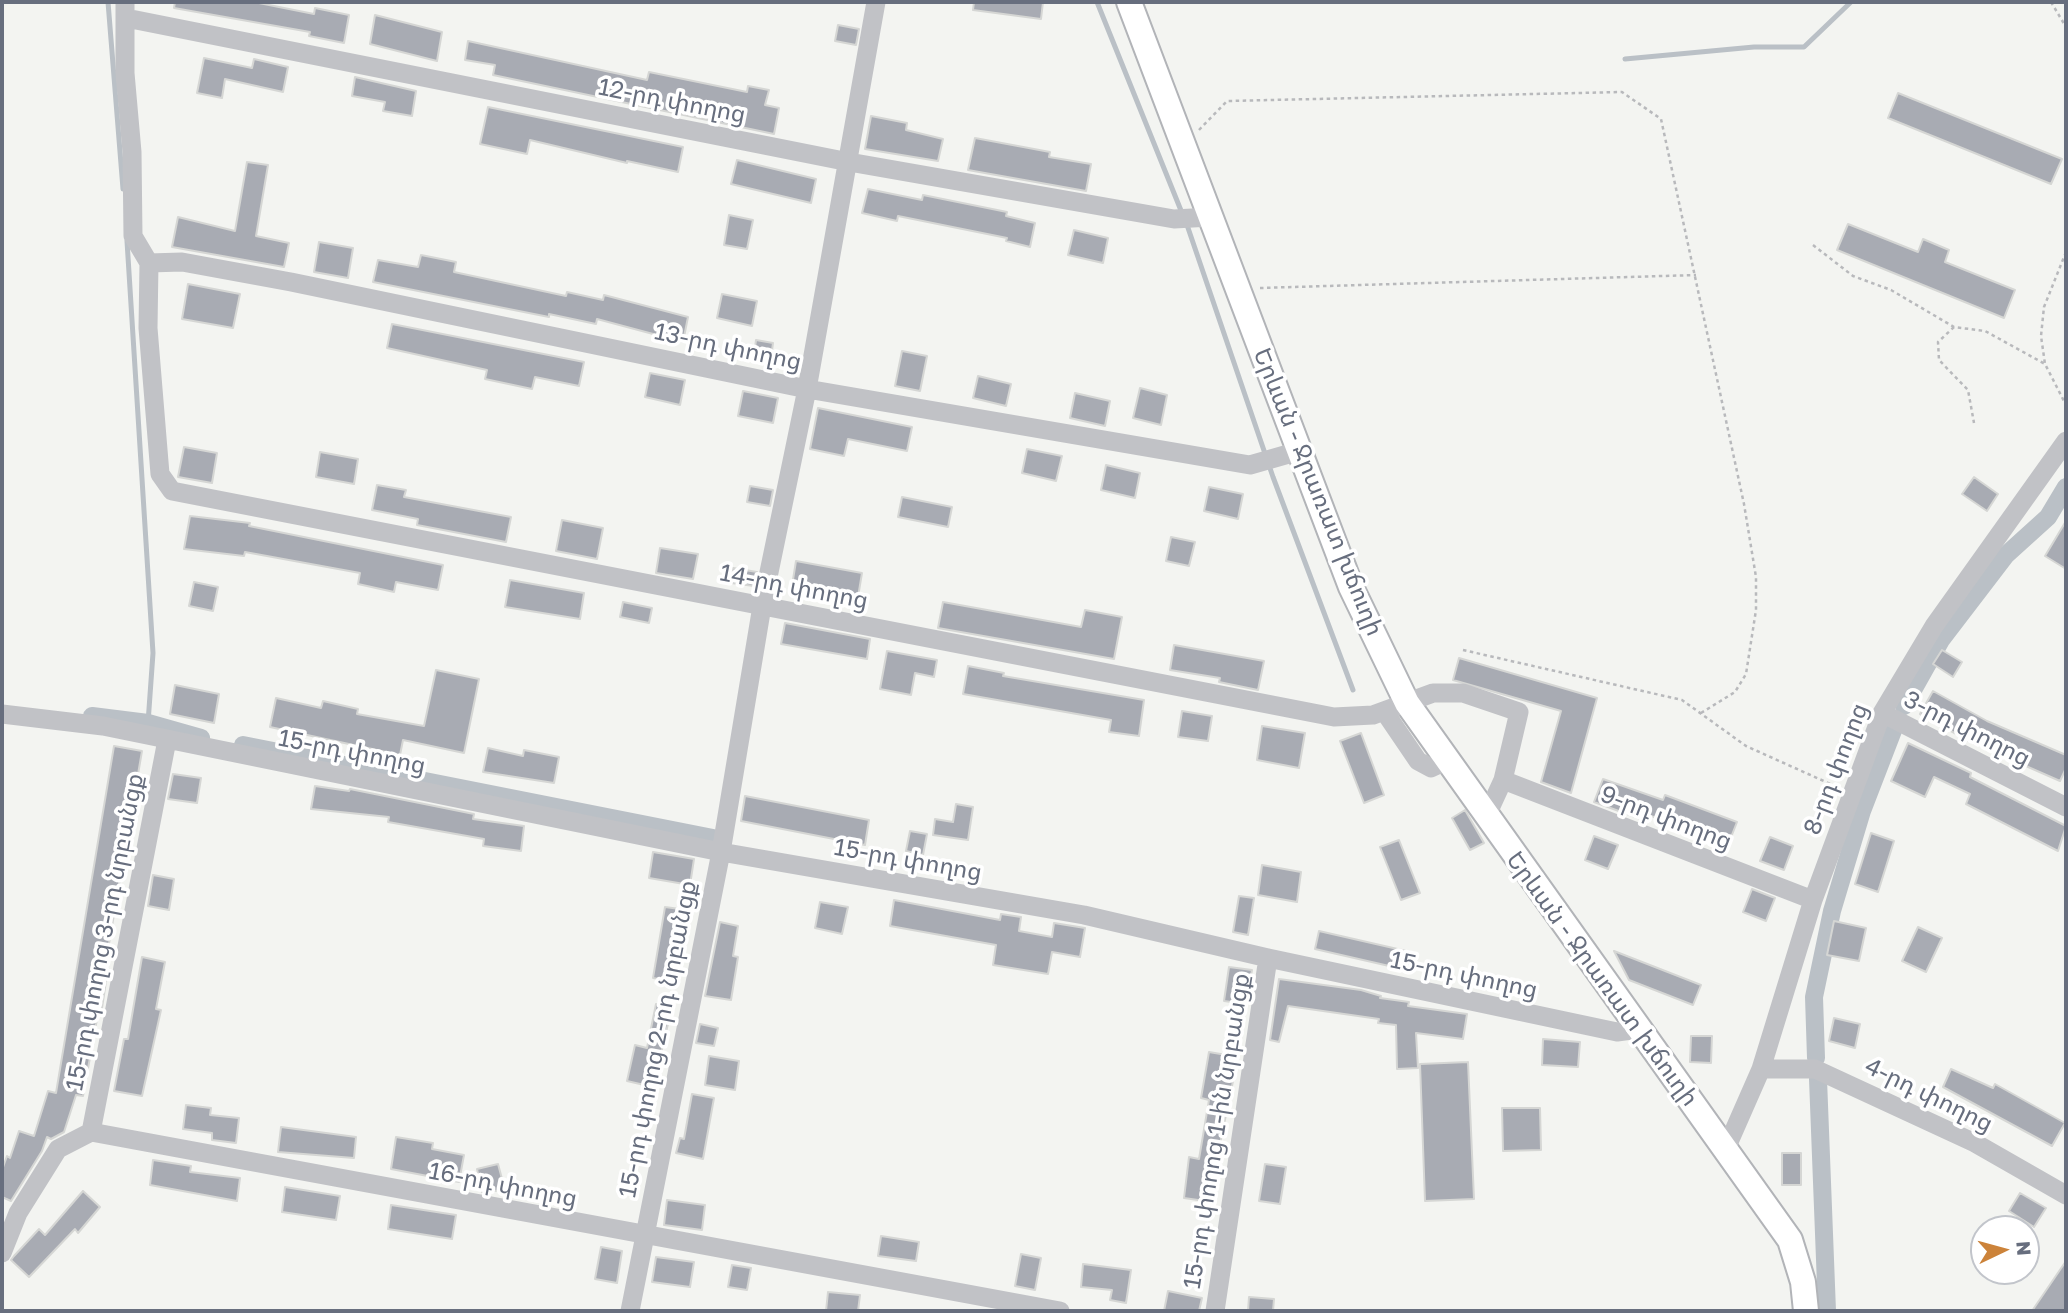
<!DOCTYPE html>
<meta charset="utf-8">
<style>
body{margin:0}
#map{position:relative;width:2068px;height:1313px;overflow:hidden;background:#f3f4f1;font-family:"Golos Text",sans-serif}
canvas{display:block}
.frame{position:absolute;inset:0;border:4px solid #676e7e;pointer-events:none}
.north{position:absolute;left:1970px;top:1215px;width:70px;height:70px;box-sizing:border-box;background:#fff;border:2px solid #c2c5cb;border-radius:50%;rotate:85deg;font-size:19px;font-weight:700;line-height:28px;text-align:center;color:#676e7e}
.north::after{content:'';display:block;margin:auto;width:24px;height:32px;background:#cc833a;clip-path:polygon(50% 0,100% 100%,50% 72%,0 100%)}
</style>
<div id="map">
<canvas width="2068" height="1313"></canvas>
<div class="frame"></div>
<div class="north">N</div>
</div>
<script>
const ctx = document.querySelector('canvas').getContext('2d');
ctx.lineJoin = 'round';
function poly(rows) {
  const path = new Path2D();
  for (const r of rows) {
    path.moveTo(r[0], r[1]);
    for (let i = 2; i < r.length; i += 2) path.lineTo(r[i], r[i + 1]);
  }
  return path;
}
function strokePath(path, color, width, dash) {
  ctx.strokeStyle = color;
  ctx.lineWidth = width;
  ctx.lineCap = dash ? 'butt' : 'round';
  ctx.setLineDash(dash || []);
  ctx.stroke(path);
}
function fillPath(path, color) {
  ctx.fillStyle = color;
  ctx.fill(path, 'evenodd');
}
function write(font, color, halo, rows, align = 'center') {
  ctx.font = font + ' "Golos Text","Noto Sans Armenian",sans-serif';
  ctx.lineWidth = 7;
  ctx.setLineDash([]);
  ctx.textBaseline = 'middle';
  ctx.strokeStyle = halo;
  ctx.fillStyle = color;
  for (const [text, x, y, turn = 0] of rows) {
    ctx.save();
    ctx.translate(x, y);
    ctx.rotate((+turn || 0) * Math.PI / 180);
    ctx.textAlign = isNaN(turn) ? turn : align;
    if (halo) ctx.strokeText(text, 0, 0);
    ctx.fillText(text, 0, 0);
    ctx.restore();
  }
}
strokePath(poly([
 [108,2,123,189],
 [1097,2,1182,213],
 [1625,59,1754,47,1804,47,1851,2],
 [1186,222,1273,477,1353,690],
 [127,241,153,653,148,723]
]), '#bac0c6', 5);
strokePath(poly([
 [1904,706,1941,640,2006,555,2048,517,2066,487],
 [92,716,148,723,201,738],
 [243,745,713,838],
 [1816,1058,1814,997,1832,911,1862,811,1894,728],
 [1818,1079,1827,1311]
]), '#bac0c6', 18);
const building = poly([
 [175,2,254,2,314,14,315,8,349,15,344,43,309,36,310,32,174,8,175,2],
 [974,2,1043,2,1041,19,973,10,974,2],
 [375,15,442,32,437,61,370,44,375,15],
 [838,25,859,29,856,45,835,41,838,25],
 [468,41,647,80,649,72,747,92,748,86,769,90,765,105,779,108,774,134,493,75,495,65,465,60,468,41],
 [204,58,252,68,254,59,288,67,283,92,225,79,222,98,197,93,204,58],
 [355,77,416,91,412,116,383,111,385,102,352,96,355,77],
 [1898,93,2062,159,2051,184,1888,118,1898,93],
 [488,107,683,147,678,172,627,161,627,163,530,140,527,154,480,144,488,107],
 [871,116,907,123,906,130,943,139,938,161,865,149,871,116],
 [975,138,1050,152,1049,157,1091,164,1086,191,968,170,975,138],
 [737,160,816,179,811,203,731,184,737,160],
 [247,162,268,165,256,236,289,243,284,267,172,247,178,217,235,231,247,162],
 [868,189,922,200,923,195,1007,212,1006,216,1035,223,1030,247,1006,241,1007,238,898,216,897,221,862,213,868,189],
 [729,215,753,220,747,249,724,245,729,215],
 [1848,224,1918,252,1923,239,1949,250,1945,262,2015,290,2004,318,1837,250,1848,224],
 [1074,230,1108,238,1103,263,1068,255,1074,230],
 [319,242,353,248,348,278,314,272,319,242],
 [421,255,456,262,454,272,566,296,567,292,603,300,604,295,688,317,683,342,597,319,596,324,549,314,549,317,373,282,378,260,418,267,421,255],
 [188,284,240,294,233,328,182,319,188,284],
 [722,294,757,301,752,326,717,318,722,294],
 [392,324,584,362,579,386,535,377,532,389,485,379,487,370,387,348,392,324],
 [756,340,773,343,771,358,754,355,756,340],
 [902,351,927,356,920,391,895,386,902,351],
 [650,373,685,380,680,405,645,397,650,373],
 [978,376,1011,384,1006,406,973,398,978,376],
 [1140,388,1167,395,1161,425,1133,418,1140,388],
 [743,391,778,398,773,423,738,416,743,391],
 [1075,393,1110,401,1105,426,1070,418,1075,393],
 [818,408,912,427,907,451,848,439,844,456,810,449,818,408],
 [184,447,217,453,212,483,178,477,184,447],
 [1027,449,1062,456,1056,481,1022,473,1027,449],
 [320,452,358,459,354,484,316,477,320,452],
 [1106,465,1140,473,1135,498,1101,490,1106,465],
 [1974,477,1998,494,1987,511,1962,494,1974,477],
 [377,485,406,490,404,497,511,517,506,542,417,525,418,519,372,510,377,485],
 [750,486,773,490,770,506,747,502,750,486],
 [1209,487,1243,494,1238,519,1204,511,1209,487],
 [902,497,952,507,948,527,898,517,902,497],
 [190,516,250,523,249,526,443,565,438,590,396,582,394,592,358,584,360,573,245,552,244,556,184,549,190,516],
 [562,520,603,528,597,559,556,551,562,520],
 [2066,521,2066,569,2045,556,2066,521],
 [1171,537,1195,542,1189,566,1166,561,1171,537],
 [660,548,698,554,693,579,656,573,660,548],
 [796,561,862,573,858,597,792,586,796,561],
 [733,568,757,572,754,586,731,583,733,568],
 [510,580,584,593,580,619,505,607,510,580],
 [194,582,218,587,213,611,189,606,194,582],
 [623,602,652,608,649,623,620,617,623,602],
 [943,602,1081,627,1085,610,1122,617,1114,659,938,628,943,602],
 [785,623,870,639,867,659,781,644,785,623],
 [1174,645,1264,661,1258,690,1219,682,1220,678,1170,670,1174,645],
 [1942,650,1962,662,1953,677,1933,664,1942,650],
 [887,651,937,660,934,677,915,673,911,695,880,689,887,651],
 [1459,658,1597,698,1571,793,1541,782,1561,711,1453,680,1459,658],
 [968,666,1004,673,1003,676,1144,700,1139,736,1109,732,1111,720,963,694,968,666],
 [436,670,479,679,464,753,403,740,400,755,270,727,276,698,321,708,323,701,358,709,357,714,424,726,436,670],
 [175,685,219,694,214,723,170,714,175,685],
 [1933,691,1987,721,2066,755,2066,768,2060,781,1969,741,1920,714,1933,691],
 [1182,711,1212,716,1208,741,1178,737,1182,711],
 [1262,726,1305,733,1299,768,1257,760,1262,726],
 [1361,733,1384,795,1364,803,1340,741,1361,733],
 [1908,743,1971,773,1970,777,2066,826,2058,851,1966,804,1970,794,1934,777,1925,797,1891,781,1908,743],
 [114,746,142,751,105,967,108,968,102,1008,99,1008,83,1096,76,1095,64,1132,51,1139,47,1137,42,1151,11,1201,2,1197,2,1170,7,1156,10,1158,19,1131,34,1136,48,1091,56,1093,114,746],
 [488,748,523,756,524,750,559,757,554,783,483,772,488,748],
 [173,774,201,778,197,803,168,799,173,774],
 [1603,779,1663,800,1665,795,1737,822,1728,845,1651,816,1649,822,1594,802,1603,779],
 [315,786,349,791,350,789,474,814,473,819,524,826,521,851,483,846,484,839,388,822,389,817,311,809,315,786],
 [745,796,869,820,865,845,741,821,745,796],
 [956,804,973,807,968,840,933,835,935,819,953,822,956,804],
 [1465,810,1484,843,1470,850,1452,818,1465,810],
 [910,831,927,834,923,855,906,851,910,831],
 [1871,833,1894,841,1878,892,1855,884,1871,833],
 [1594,836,1618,845,1608,869,1585,860,1594,836],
 [1770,837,1793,846,1784,870,1760,861,1770,837],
 [1399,840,1420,893,1401,900,1380,847,1399,840],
 [653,852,694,859,690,885,649,878,653,852],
 [1262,865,1301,872,1297,902,1258,895,1262,865],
 [153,875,174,879,169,910,148,906,153,875],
 [1752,889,1775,898,1766,921,1743,912,1752,889],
 [1239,896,1254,898,1248,935,1233,932,1239,896],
 [894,900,1000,920,1001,914,1021,917,1019,931,1052,937,1054,923,1085,928,1080,957,1052,952,1048,974,993,965,996,945,890,926,894,900],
 [820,902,848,907,842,934,815,928,820,902],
 [665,907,687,910,672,981,653,978,665,907],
 [1834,921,1866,928,1859,961,1827,955,1834,921],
 [720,922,738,926,733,956,738,957,731,1000,705,996,720,922],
 [1918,927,1942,938,1926,972,1902,961,1918,927],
 [1319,931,1415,953,1411,971,1315,949,1319,931],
 [1614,951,1701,985,1693,1005,1629,980,1614,951],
 [142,957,165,962,156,1009,161,1010,142,1096,114,1091,124,1039,128,1039,142,957],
 [1229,967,1252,970,1246,1004,1224,1001,1229,967],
 [1279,979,1361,990,1381,996,1380,998,1409,1002,1408,1006,1467,1014,1463,1039,1416,1033,1418,1068,1397,1069,1396,1025,1378,1023,1379,1019,1288,1006,1279,1042,1270,1040,1279,979],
 [656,1004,672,1007,653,1087,627,1081,635,1045,647,1048,656,1004],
 [1834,1018,1860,1024,1855,1048,1829,1041,1834,1018],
 [700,1024,718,1028,714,1046,696,1043,700,1024],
 [1691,1036,1712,1036,1711,1063,1690,1062,1691,1036],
 [1543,1039,1580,1042,1578,1067,1542,1065,1543,1039],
 [1209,1052,1238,1057,1221,1139,1212,1202,1184,1198,1189,1157,1199,1159,1209,1100,1201,1098,1209,1052],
 [709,1056,739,1061,735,1090,705,1085,709,1056],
 [1468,1062,1474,1199,1425,1201,1420,1064,1468,1062],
 [1951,1069,1993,1088,1995,1084,2065,1123,2052,1146,1943,1087,1951,1069],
 [692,1094,714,1098,703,1159,676,1153,680,1138,684,1139,692,1094],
 [186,1105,211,1108,210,1115,239,1118,236,1143,212,1140,212,1133,183,1129,186,1105],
 [1502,1108,1540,1108,1541,1150,1503,1151,1502,1108],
 [281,1127,356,1137,354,1158,278,1152,281,1127],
 [396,1137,433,1143,432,1149,464,1155,459,1182,391,1169,396,1137],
 [1782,1153,1801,1153,1801,1185,1782,1185,1782,1153],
 [153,1160,191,1166,190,1172,240,1178,237,1201,150,1185,153,1160],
 [498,1164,505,1190,482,1192,477,1169,498,1164],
 [1265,1164,1286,1167,1280,1204,1259,1201,1265,1164],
 [285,1187,340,1196,336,1220,282,1212,285,1187],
 [83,1191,100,1207,78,1233,75,1229,29,1277,11,1260,14,1256,39,1229,45,1235,83,1191],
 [2020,1193,2046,1208,2034,1227,2009,1211,2020,1193],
 [667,1200,705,1205,702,1230,664,1225,667,1200],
 [391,1205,456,1215,452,1239,388,1229,391,1205],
 [881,1236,919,1242,916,1261,878,1256,881,1236],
 [601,1247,622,1251,617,1283,595,1279,601,1247],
 [1021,1254,1041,1258,1035,1290,1015,1286,1021,1254],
 [656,1257,694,1262,690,1287,652,1282,656,1257],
 [2066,1261,2066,1311,2032,1311,2066,1261],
 [1083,1264,1131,1270,1126,1303,1110,1300,1112,1290,1081,1287,1083,1264],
 [732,1265,751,1268,747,1290,728,1287,732,1265],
 [1168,1291,1202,1298,1199,1311,1164,1311,1168,1291],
 [828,1292,860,1295,858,1311,826,1311,828,1292],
 [1249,1297,1274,1299,1273,1311,1248,1311,1249,1297]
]);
fillPath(building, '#a8abb3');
strokePath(building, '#d5d6d4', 2);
const major = poly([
 [1129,2,1351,587,1407,703,1790,1240,1803,1282,1806,1311]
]);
strokePath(major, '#b2b4b8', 28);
strokePath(poly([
 [2051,2,2066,27],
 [1199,130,1227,101,1622,92,1661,119,1744,504,1756,577,1756,610,1746,674,1735,692,1701,713],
 [1813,245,1853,276,1891,290,1954,327,1985,331,2045,364],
 [2066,252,2044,307,2041,336,2045,364,2066,405],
 [1260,288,1696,275],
 [1954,327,1938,342,1939,360,1968,390,1974,423],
 [1463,650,1682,700,1746,746,1837,787]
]), '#b8b9bc', 2.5, [3.5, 3.5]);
strokePath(poly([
 [125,2,125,73,132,152,133,236,149,263,148,328,160,474,172,491,1334,717,1373,715,1433,693,1463,693,1519,712,1503,780,1486,817],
 [126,18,849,162,1174,219,1211,217],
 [149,263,182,262,291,282,807,389,1250,465,1299,451],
 [1384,711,1418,761,1431,768,1446,761],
 [1882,713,2066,807],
 [2,714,103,726,721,852,1084,915,1268,958,1617,1032,1639,1029],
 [1503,780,1813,900],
 [1761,1069,1815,1069,1975,1143,2066,1195],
 [91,1132,167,740],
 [1725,1151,1761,1069,1813,900,1882,713,1934,626,2066,441],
 [2,1253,18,1213,58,1149,91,1132,1060,1311],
 [630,1311,721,852,762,606,807,389,876,2],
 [1215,1311,1268,958]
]), '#c1c2c6', 19);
strokePath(major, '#fff', 24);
write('24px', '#676e7e', '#fff', [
 ["12-րդ փողոց",672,101,11],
 ["13-րդ փողոց",728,347,12],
 ["Երևան - Ջրառատ խճուղի",1318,492,68],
 ["14-րդ փողոց",794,587,11],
 ["3-րդ փողոց",1967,729,27],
 ["15-րդ փողոց",352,752,11],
 ["8-րդ փողոց",1836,769,-69],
 ["9-րդ փողոց",1666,818,21],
 ["15-րդ փողոց",908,860,10],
 ["15-րդ փողոց 3-րդ նրբանցք",105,932,-79],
 ["15-րդ փողոց",1464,975,12],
 ["Երևան - Ջրառատ խճուղի",1602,979,54],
 ["15-րդ փողոց 2-րդ նրբանցք",658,1039,-79],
 ["4-րդ փողոց",1929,1095,26],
 ["15-րդ փողոց 1-ին նրբանցք",1217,1131,-81],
 ["16-րդ փողոց",503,1185,11]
]);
</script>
